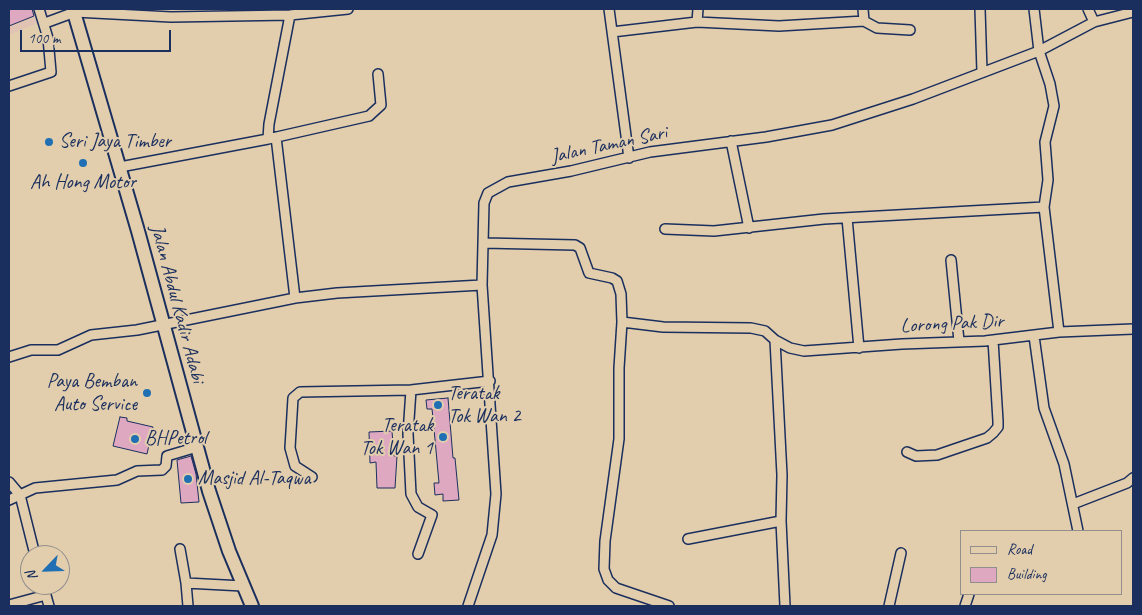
<!DOCTYPE html>
<style>
body{margin:0}
#map{position:relative;width:1142px;height:615px;overflow:hidden;background:#e2cead;font-family:Caveat,sans-serif}
canvas{display:block}
.frame{position:absolute;inset:0;border:10px solid #1b2f5e;pointer-events:none}
.legend{position:absolute;left:960px;top:530px;width:162px;height:65px;box-sizing:border-box;background:#e2cead;border:1px solid #928e8d;margin:0;padding:6px 9px;list-style:none;font-size:15px;color:#1b2f5e}
.legend li{display:flex;align-items:center;gap:10px;height:25px}
.legend b{width:25px;border:1px solid #928e8d}
.north{position:absolute;left:20px;top:545px;width:50px;height:50px;box-sizing:border-box;background:#e2cead;border:1px solid #928e8d;border-radius:50%;rotate:246deg;font-size:14px;font-weight:700;line-height:20px;text-align:center;color:#1b2f5e}
.north::after{content:'';display:block;margin:auto;width:18px;height:22px;background:#1f6fb2;clip-path:polygon(50% 0,100% 100%,50% 72%,0 100%)}
.scale{position:absolute;left:20px;top:30px;width:151px;height:22px;box-sizing:border-box;border:2px solid #1b2f5e;border-top:0;padding-left:6px;font-size:15px;line-height:18px;white-space:nowrap;color:#1b2f5e;-webkit-text-stroke:4px #e2cead;paint-order:stroke}
</style>
<div id="map">
<canvas width="1142" height="615"></canvas>
<div class="frame"></div>
<ul class="legend">
<li><b style="height:6px;background:#e2cead"></b>Road</li>
<li><b style="height:14px;background:#dea8c0"></b>Building</li>
</ul>
<div class="north">N</div>
<div class="scale">100 m</div>
</div>
<script>
const ctx = document.querySelector('canvas').getContext('2d');
ctx.lineJoin = 'round';
function fillPath(path, color) {
  ctx.fillStyle = color;
  ctx.fill(path, 'evenodd');
}
function poly(rows) {
  const path = new Path2D();
  for (const r of rows) {
    path.moveTo(r[0], r[1]);
    for (let i = 2; i < r.length; i += 2) path.lineTo(r[i], r[i + 1]);
  }
  return path;
}
function strokePath(path, color, width, dash) {
  ctx.strokeStyle = color;
  ctx.lineWidth = width;
  ctx.lineCap = dash ? 'butt' : 'round';
  ctx.setLineDash(dash || []);
  ctx.stroke(path);
}
function write(font, color, halo, rows, align = 'center') {
  ctx.font = font + ' Caveat,sans-serif';
  ctx.lineWidth = 4;
  ctx.setLineDash([]);
  ctx.textBaseline = 'middle';
  ctx.strokeStyle = halo;
  ctx.fillStyle = color;
  for (const [text, x, y, turn = 0] of rows) {
    ctx.save();
    ctx.translate(x, y);
    ctx.rotate((+turn || 0) * Math.PI / 180);
    ctx.textAlign = isNaN(turn) ? turn : align;
    if (halo) ctx.strokeText(text, 0, 0);
    ctx.fillText(text, 0, 0);
    ctx.restore();
  }
}
fillPath(poly([
 [9,9,47,9,51,18,9,35]
]), '#e1c3b3');
const building = poly([
 [9,9,32,9,34,16,9,26,9,9],
 [448,398,453,458,455,458,459,500,443,501,443,494,435,495,434,483,439,483,433,418,432,409,427,409,426,400,448,398],
 [120,417,127,418,127,421,153,427,147,454,113,446,120,417],
 [392,431,394,456,397,456,395,488,377,488,376,462,370,463,369,432,392,431],
 [191,456,196,474,199,502,181,503,177,460,191,456]
]);
fillPath(building, '#dea8c0');
strokePath(building, '#1b2f5e', 1);
const street = poly([
 [609,9,629,158],
 [863,9,864,21],
 [980,9,982,72],
 [1034,9,1039,51,1050,84,1054,106,1045,142,1048,180,1044,207,1059,332],
 [1088,9,1094,22],
 [697,22,698,9],
 [45,23,75,12,171,17,290,15,348,9],
 [612,32,697,22,779,26,864,21,877,28,910,30],
 [9,86,51,72,48,38,39,9],
 [276,137,295,298],
 [268,139,269,124,290,15],
 [731,141,749,228],
 [120,167,268,139,369,116,381,105,378,74],
 [847,218,859,348],
 [665,229,714,231,824,219,1044,207],
 [484,243,575,245,580,248,589,273,612,278,617,281,621,294,622,322,619,368,619,439,605,541,604,569,608,580,616,588,669,606],
 [951,260,959,341],
 [622,322,663,327,751,328,765,331,775,340,790,348,804,351,902,344,985,341,1059,332,1133,329],
 [1034,336,1044,408,1064,464,1078,531],
 [775,340,782,475,781,521,785,606],
 [9,357,31,350,58,350,91,335,137,330,295,298,337,293,482,285],
 [411,390,408,434,411,494,418,507,432,515,418,554],
 [907,452,916,456,937,455,987,438,993,433,998,427,998,421,993,340],
 [312,477,295,466,290,448,293,398,300,392,411,390,490,381],
 [9,482,20,495,35,555],
 [9,500,35,488,117,480,137,471,162,470,166,466,167,456,197,447],
 [1073,504,1127,483,1133,478],
 [688,539,781,521],
 [180,549,186,583],
 [43,585,49,606],
 [9,605,46,595],
 [188,606,186,583,243,586],
 [468,606,492,535,496,494,482,285,484,203,488,193,508,182,571,171,650,152,766,137,832,125,913,99,1039,51,1094,22,1133,12],
 [889,606,901,553],
 [965,606,969,594]
]);
const secondary = poly([
 [73,9,138,231,209,491,229,551,252,606]
]);
strokePath(street, '#1b2f5e', 12);
strokePath(secondary, '#1b2f5e', 16);
strokePath(street, '#e2cead', 9);
strokePath(secondary, '#e2cead', 12);
for (const [x, y, r, color] of [
 [49,142,5,"#1f6fb2"],
 [83,163,5,"#1f6fb2"],
 [147,393,5,"#1f6fb2"],
 [438,405,5,"#1f6fb2"],
 [443,437,5,"#1f6fb2"],
 [135,439,5,"#1f6fb2"],
 [188,479,5,"#1f6fb2"]
]) {
  const dot = new Path2D();
  dot.arc(x, y, r, 0, 2 * Math.PI);
  ctx.fillStyle = color;
  ctx.fill(dot);
  strokePath(dot, '#e2cead', 2);
}
write('20px', '#1b2f5e', '#e2cead', [
 ["Seri Jaya Timber",59,142],
 ["Ah Hong Motor",83,183,"center"],
 ["Paya Bemban",137,382,"right"],
 ["Auto Service",137,405,"right"],
 ["Teratak",448,394],
 ["Tok Wan 2",448,417],
 ["Teratak",433,426,"right"],
 ["Tok Wan 1",433,449,"right"],
 ["BHPetrol",145,439],
 ["Masjid Al-Taqwa",198,479]
], 'left');
write('20px', '#1b2f5e', '#e2cead', [
 ["Jalan Taman Sari",609,145,-12],
 ["Jalan Abdul Kadir Adabi",177,304,75],
 ["Lorong Pak Dir",952,324,-3]
]);
</script>
